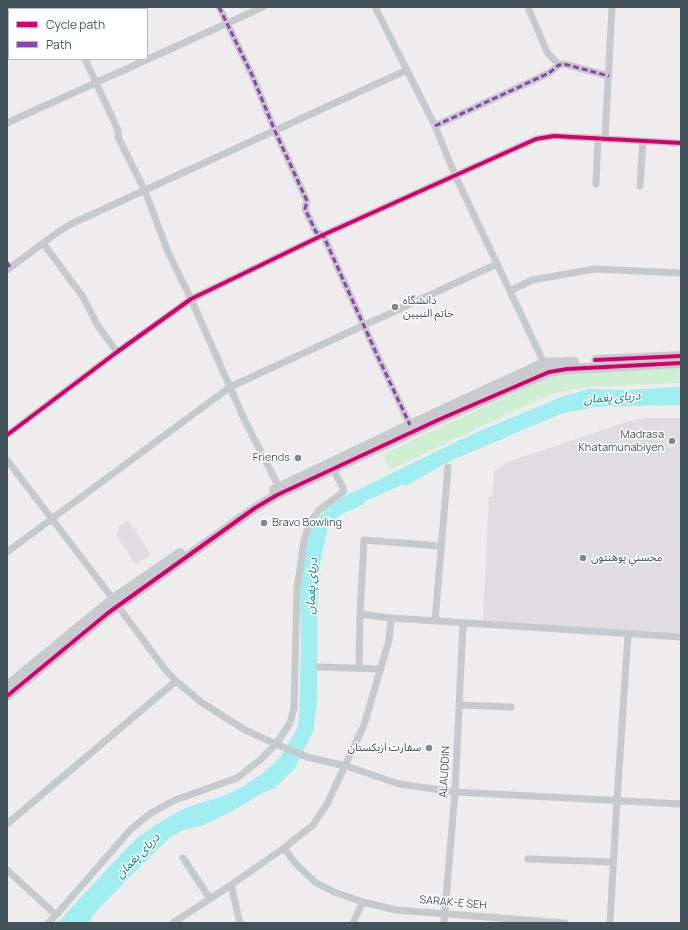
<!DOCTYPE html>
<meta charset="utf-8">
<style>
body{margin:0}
#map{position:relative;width:688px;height:930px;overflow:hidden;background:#eeeced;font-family:Manrope,sans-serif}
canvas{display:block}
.frame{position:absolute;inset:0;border:8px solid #43545a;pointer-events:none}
.legend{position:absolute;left:8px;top:8px;width:140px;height:52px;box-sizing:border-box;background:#fff;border:1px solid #b4bbbd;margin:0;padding:5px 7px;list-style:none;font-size:12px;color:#43545a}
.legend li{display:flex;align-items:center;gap:8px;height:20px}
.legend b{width:20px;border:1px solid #b4bbbd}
</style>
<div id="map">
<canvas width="688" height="930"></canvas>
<div class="frame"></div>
<ul class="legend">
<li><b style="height:5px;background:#d6006c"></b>Cycle path</li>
<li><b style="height:5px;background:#8e44ad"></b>Path</li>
</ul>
</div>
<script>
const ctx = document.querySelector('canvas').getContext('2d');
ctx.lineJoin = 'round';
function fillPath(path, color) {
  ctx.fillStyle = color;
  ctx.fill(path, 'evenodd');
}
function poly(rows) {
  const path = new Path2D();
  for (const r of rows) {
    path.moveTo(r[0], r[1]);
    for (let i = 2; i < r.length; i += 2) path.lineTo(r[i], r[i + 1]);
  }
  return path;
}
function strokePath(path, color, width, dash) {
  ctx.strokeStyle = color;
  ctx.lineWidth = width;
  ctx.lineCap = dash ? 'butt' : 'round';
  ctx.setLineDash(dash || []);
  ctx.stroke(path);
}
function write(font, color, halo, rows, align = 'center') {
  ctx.font = font + ' Manrope,"Noto Sans Arabic",sans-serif';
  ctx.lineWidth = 3;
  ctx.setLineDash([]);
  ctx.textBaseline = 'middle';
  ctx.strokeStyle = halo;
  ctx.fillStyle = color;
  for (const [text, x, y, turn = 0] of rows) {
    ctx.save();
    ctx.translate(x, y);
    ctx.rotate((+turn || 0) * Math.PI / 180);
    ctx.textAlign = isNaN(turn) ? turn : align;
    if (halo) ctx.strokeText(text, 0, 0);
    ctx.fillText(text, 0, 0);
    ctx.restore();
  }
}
fillPath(poly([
 [645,418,681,418,681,633,518,624,483,620,489,497,492,497,494,472,505,463,629,421],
 [128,520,151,554,136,565,116,534,119,531,117,528]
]), '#dfdddf');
fillPath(poly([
 [681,367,681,383,589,387,563,391,540,399,389,470,383,454,542,380,562,374]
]), '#cfefd5');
fillPath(poly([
 [681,387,681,405,595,407,569,412,558,415,450,461,406,486,404,484,365,501,364,504,342,514,331,523,328,527,318,573,317,700,314,729,295,768,275,788,262,793,231,812,204,825,183,830,170,837,101,906,92,916,90,923,57,923,125,850,139,836,165,819,185,808,223,796,242,787,262,774,280,758,297,729,299,718,301,642,300,582,305,552,310,531,319,517,326,510,339,499,427,456,473,434,561,397,589,389,622,390]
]), '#a0eef0');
strokePath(poly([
 [62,7,63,9],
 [219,7,252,75,275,131,307,201,305,209,316,232,323,235,378,357,410,425],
 [375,7,435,126,455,175,544,363],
 [528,7,547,52,559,65],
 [85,59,118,130,118,137,145,191,168,252,191,299,245,421,279,487],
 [7,123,263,7],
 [435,126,549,73,559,65,564,64,609,76],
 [605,138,612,7],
 [596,184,598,138],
 [640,186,643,141],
 [43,243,83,297,98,326,117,352],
 [7,270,58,232,71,224,407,70],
 [510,291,532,280,595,269,681,273],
 [7,435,117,352,191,299,323,235,536,139,554,136,681,143],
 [7,460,113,599],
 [7,552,230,387,497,264],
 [118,606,164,668,176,681,201,702,245,730,276,744,307,757,346,766,399,784,455,792,681,804],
 [360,614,391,618,681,637],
 [435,621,448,467],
 [319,667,381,669],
 [359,668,360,614,364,540,440,546],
 [459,705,511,707],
 [7,824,176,681],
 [284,848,295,863,315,882,334,892,363,902,396,910,565,923],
 [183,858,210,899],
 [528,859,613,862],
 [7,870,56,915],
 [231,885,240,923],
 [48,923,56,915,131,829,151,813,175,800,237,778,260,760,276,744,290,723,294,708,297,589,304,541,309,524,318,511,343,492,343,488,333,469],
 [173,923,231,885,284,848,313,825,327,804,364,725,389,640,391,618],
 [353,923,363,902],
 [444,923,455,792,463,623],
 [610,923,617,800,628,634]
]), '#c7cacc', 7);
strokePath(poly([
 [596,360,681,356],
 [274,490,410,425,544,363,574,362],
 [7,686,113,599,180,553],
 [7,696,108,613,255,508,277,495,438,420,549,372,567,369,681,363]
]), '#c7cbce', 10);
strokePath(poly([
 [219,7,252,75,275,131,307,201,305,209,316,232,323,235,378,357,410,425],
 [435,126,549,73,559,65,564,64,609,76],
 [7,262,10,267]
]), '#8e44ad', 3, [6, 3]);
strokePath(poly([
 [595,360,681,356],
 [7,435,117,352,191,299,323,235,536,139,554,136,681,143],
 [7,696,108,613,255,508,277,495,438,420,549,372,567,369,681,363]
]), '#d6006c', 4);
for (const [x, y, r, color] of [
 [395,307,4,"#7f898d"],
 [672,441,4,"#7f898d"],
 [298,458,4,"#7f898d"],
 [264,523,4,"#7f898d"],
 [583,558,4,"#7f898d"],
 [429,748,4,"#7f898d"]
]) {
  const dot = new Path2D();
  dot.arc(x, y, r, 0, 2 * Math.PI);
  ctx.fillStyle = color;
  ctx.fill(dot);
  strokePath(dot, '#fff', 1.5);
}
write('11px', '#43545a', '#fff', [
 ["دانشگاه",403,301],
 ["خاتم النبیین",403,314],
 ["Madrasa",664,435,"right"],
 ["Khatamunabiyen",664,448,"right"],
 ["Friends",290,458,"right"],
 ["Bravo Bowling",272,523],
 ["محسني پوهنتون",591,558],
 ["سفارت ازبکستان",421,748,"right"]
], 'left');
write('11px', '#43545a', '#fff', [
 ["ALAUDDIN",445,772,-87],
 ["SARAK-E SEH",453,903,5]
]);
write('italic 12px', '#068486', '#fff', [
 ["دریای پغمان",612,398,-4],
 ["دریای پغمان",312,586,-87],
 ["دریای پغمان",138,856,-46]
]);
</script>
